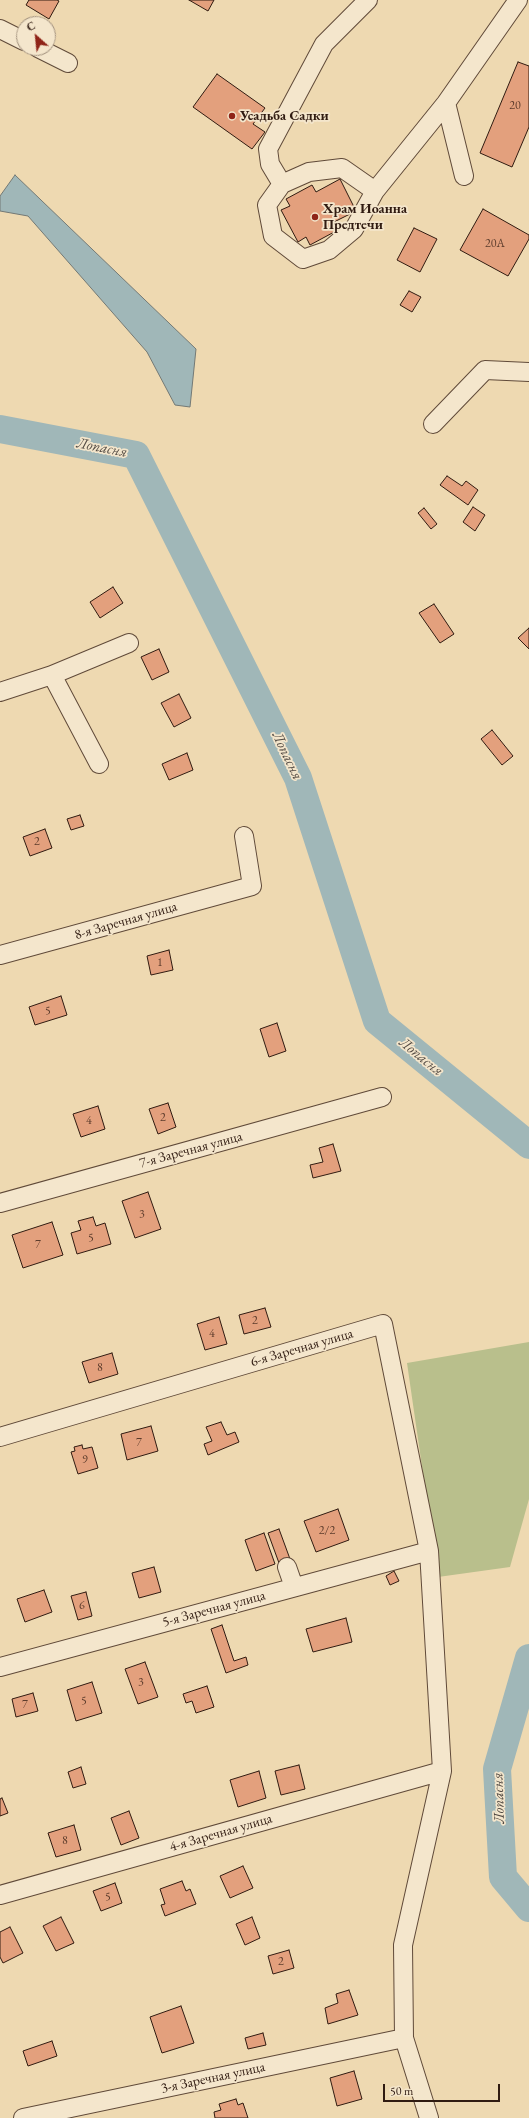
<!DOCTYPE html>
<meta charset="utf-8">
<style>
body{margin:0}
#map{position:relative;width:529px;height:2118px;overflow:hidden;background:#eed9b1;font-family:"EB Garamond",serif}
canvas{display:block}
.north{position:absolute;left:16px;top:16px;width:40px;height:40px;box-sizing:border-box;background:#f4e6cc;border:1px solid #a69581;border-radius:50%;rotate:333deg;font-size:11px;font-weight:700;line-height:16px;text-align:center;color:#301b11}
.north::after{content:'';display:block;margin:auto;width:14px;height:18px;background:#8f2418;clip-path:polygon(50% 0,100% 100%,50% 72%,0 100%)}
.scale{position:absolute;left:383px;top:2084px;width:117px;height:18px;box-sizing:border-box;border:2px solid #301b11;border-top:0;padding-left:5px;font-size:12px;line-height:14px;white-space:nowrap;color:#301b11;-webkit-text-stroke:3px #f4e6cc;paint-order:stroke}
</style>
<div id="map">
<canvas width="529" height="2118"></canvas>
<div class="north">С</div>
<div class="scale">50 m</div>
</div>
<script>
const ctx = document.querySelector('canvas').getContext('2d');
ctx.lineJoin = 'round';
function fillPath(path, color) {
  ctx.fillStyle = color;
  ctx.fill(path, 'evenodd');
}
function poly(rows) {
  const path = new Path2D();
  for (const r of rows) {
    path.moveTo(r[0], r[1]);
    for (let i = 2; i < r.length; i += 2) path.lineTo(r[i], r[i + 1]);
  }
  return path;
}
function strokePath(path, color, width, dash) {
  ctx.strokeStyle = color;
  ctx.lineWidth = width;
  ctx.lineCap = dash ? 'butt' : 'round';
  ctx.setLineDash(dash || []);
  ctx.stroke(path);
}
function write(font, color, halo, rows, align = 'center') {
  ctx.font = font + ' "EB Garamond",serif';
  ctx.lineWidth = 3.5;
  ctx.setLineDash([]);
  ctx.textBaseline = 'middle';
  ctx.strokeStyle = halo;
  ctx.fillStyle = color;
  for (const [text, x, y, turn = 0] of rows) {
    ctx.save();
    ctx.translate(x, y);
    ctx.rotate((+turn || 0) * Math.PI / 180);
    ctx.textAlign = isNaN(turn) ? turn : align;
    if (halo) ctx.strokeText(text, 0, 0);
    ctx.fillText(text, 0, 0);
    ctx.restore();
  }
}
fillPath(poly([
 [529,1342,529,1499,510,1567,438,1577,407,1363]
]), '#b9bf8c');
const water = poly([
 [15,175,196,349,190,407,175,405,147,352,28,216,0,211,0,196,15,175]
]);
fillPath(water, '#a0b7b8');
strokePath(water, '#737975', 1);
strokePath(poly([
 [0,429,136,455,298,778,377,1021,529,1145],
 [529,1658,497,1769,503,1877,529,1908]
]), '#a0b7b8', 28);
const building = poly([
 [29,0,57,0,59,1,49,19,26,5,29,0],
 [189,0,214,0,208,11,189,0],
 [518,62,529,66,529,127,512,167,480,153,518,62],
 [217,74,265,108,253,124,265,132,252,149,193,107,217,74],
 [340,179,356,211,332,223,336,231,310,245,306,237,298,242,281,210,290,206,286,199,312,185,316,192,340,179],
 [483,209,529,235,529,239,508,276,460,250,483,209],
 [414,228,437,239,420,272,397,260,414,228],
 [409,291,421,297,412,312,400,305,409,291],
 [447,476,462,486,466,481,478,490,468,505,440,485,447,476],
 [473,507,485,515,475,531,463,522,473,507],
 [424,508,437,524,431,529,418,513,424,508],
 [113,587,123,603,100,618,90,602,113,587],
 [434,604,454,634,440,643,419,613,434,604],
 [529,628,529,649,518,638,529,628],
 [159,649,169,672,152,680,141,657,159,649],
 [179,694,191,718,174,727,161,703,179,694],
 [492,730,513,756,502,765,481,739,492,730],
 [187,753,193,770,169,780,162,764,187,753],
 [80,815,84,826,71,830,67,819,80,815],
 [45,829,52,848,30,856,23,837,45,829],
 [169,950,173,970,151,975,147,956,169,950],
 [61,996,67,1015,35,1025,29,1007,61,996],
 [277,1023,286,1051,269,1057,260,1029,277,1023],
 [168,1103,176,1127,158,1134,149,1109,168,1103],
 [98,1106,105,1129,81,1137,73,1114,98,1106],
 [333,1144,341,1171,313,1178,310,1165,323,1162,319,1148,333,1144],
 [148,1192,161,1229,135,1238,122,1201,148,1192],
 [93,1217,96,1226,105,1223,111,1244,77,1254,71,1233,81,1230,78,1221,93,1217],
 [52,1222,63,1255,23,1268,12,1235,52,1222],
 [265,1308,271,1327,244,1334,239,1315,265,1308],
 [219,1317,227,1344,205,1350,197,1324,219,1317],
 [112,1353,118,1374,89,1383,82,1362,112,1353],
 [221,1422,227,1435,235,1432,239,1442,208,1455,204,1444,212,1441,206,1427,221,1422],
 [151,1426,158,1451,127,1460,121,1434,151,1426],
 [82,1445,83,1449,92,1447,98,1468,78,1474,71,1452,75,1451,74,1447,82,1445],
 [338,1509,349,1540,316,1552,304,1521,338,1509],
 [279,1529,290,1559,279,1563,268,1533,279,1529],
 [264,1533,275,1564,256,1571,245,1540,264,1533],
 [154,1567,161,1592,139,1598,132,1573,154,1567],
 [394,1571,399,1581,390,1585,386,1576,394,1571],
 [44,1590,52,1612,25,1622,17,1599,44,1590],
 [86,1592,92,1616,78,1620,71,1596,86,1592],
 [346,1618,352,1642,313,1652,306,1629,346,1618],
 [222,1625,234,1661,246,1657,248,1665,226,1673,211,1629,222,1625],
 [145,1662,158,1697,138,1704,125,1669,145,1662],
 [92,1682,102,1713,76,1721,67,1690,92,1682],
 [207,1686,214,1707,196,1713,192,1701,186,1703,183,1694,207,1686],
 [33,1693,38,1711,16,1717,12,1699,33,1693],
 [299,1765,305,1789,281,1795,275,1771,299,1765],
 [81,1767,86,1784,73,1788,68,1772,81,1767],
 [259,1771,266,1798,238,1807,230,1780,259,1771],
 [2,1798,8,1813,0,1816,0,1799,2,1798],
 [129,1811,139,1838,121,1845,111,1818,129,1811],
 [74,1825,81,1850,56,1857,48,1833,74,1825],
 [243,1866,253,1888,230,1898,220,1876,243,1866],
 [182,1881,186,1891,190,1889,196,1904,165,1916,161,1905,165,1904,160,1889,182,1881],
 [115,1883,122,1903,101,1911,93,1891,115,1883],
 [61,1917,74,1943,56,1951,43,1926,61,1917],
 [252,1917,260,1938,245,1945,236,1924,252,1917],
 [10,1927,23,1953,3,1963,0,1957,0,1932,10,1927],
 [289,1950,294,1968,273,1974,268,1956,289,1950],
 [349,1990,358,2015,328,2024,325,2008,338,2003,336,1994,349,1990],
 [181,2006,194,2043,162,2053,150,2017,181,2006],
 [263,2033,266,2045,248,2049,245,2038,263,2033],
 [52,2041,57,2056,28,2066,23,2051,52,2041],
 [354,2071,362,2099,337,2106,330,2078,354,2071],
 [236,2099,238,2105,243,2103,248,2118,215,2118,214,2112,221,2110,219,2104,236,2099]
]);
fillPath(building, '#e3a07d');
strokePath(building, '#301b11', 1);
const minor = poly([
 [0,29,24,41],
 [38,48,68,63],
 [446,103,464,176],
 [282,184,270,164,268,149,324,44,368,0],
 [375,191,342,168,309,172,282,184,267,205,273,236,303,259,329,250,354,229,375,191,446,103,518,0],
 [433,424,485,370,529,372],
 [52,675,99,764],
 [0,692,52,675,129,643],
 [0,955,252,886,244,836],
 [0,1203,382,1097],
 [0,1437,383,1324,429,1551,442,1771,403,1945,404,2038,429,2118],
 [287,1567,294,1587],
 [0,1667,429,1551],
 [0,1895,442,1771],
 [23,2118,404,2038]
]);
strokePath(minor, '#604a39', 20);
strokePath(minor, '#f4e6cc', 18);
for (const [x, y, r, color] of [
 [232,116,4,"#8f2418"],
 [315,217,4,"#8f2418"]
]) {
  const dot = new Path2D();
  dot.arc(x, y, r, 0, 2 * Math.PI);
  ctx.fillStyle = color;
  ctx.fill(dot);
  strokePath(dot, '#f4e6cc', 1.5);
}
write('12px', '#5d3c2c', null, [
 ["20",515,106],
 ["20А",495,244],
 ["2",37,842],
 ["1",160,963],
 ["5",48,1011],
 ["2",163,1118],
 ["4",89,1121],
 ["3",142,1215],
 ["5",91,1238],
 ["7",38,1245],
 ["2",255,1321],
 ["4",212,1334],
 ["8",100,1368],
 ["7",139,1443],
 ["9",85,1460],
 ["2/2",327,1531],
 ["6",82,1606],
 ["3",141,1683],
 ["5",84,1701],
 ["7",25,1705],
 ["8",65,1841],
 ["5",108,1897],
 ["2",281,1962]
]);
write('bold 14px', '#301b11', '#f4e6cc', [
 ["Усадьба Садки",240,116],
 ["Храм Иоанна",323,209],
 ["Предтечи",323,225]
], 'left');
write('14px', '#301b11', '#f4e6cc', [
 ["8-я Заречная улица",126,921,-16],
 ["7-я Заречная улица",191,1150,-15],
 ["6-я Заречная улица",302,1348,-16],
 ["5-я Заречная улица",214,1609,-15],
 ["4-я Заречная улица",221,1833,-16],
 ["3-я Заречная улица",213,2078,-12]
]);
write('italic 15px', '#524a43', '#f4e6cc', [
 ["Лопасня",102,448,11],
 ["Лопасня",287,756,64],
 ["Лопасня",421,1057,39],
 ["Лопасня",499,1798,-92]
]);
</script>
